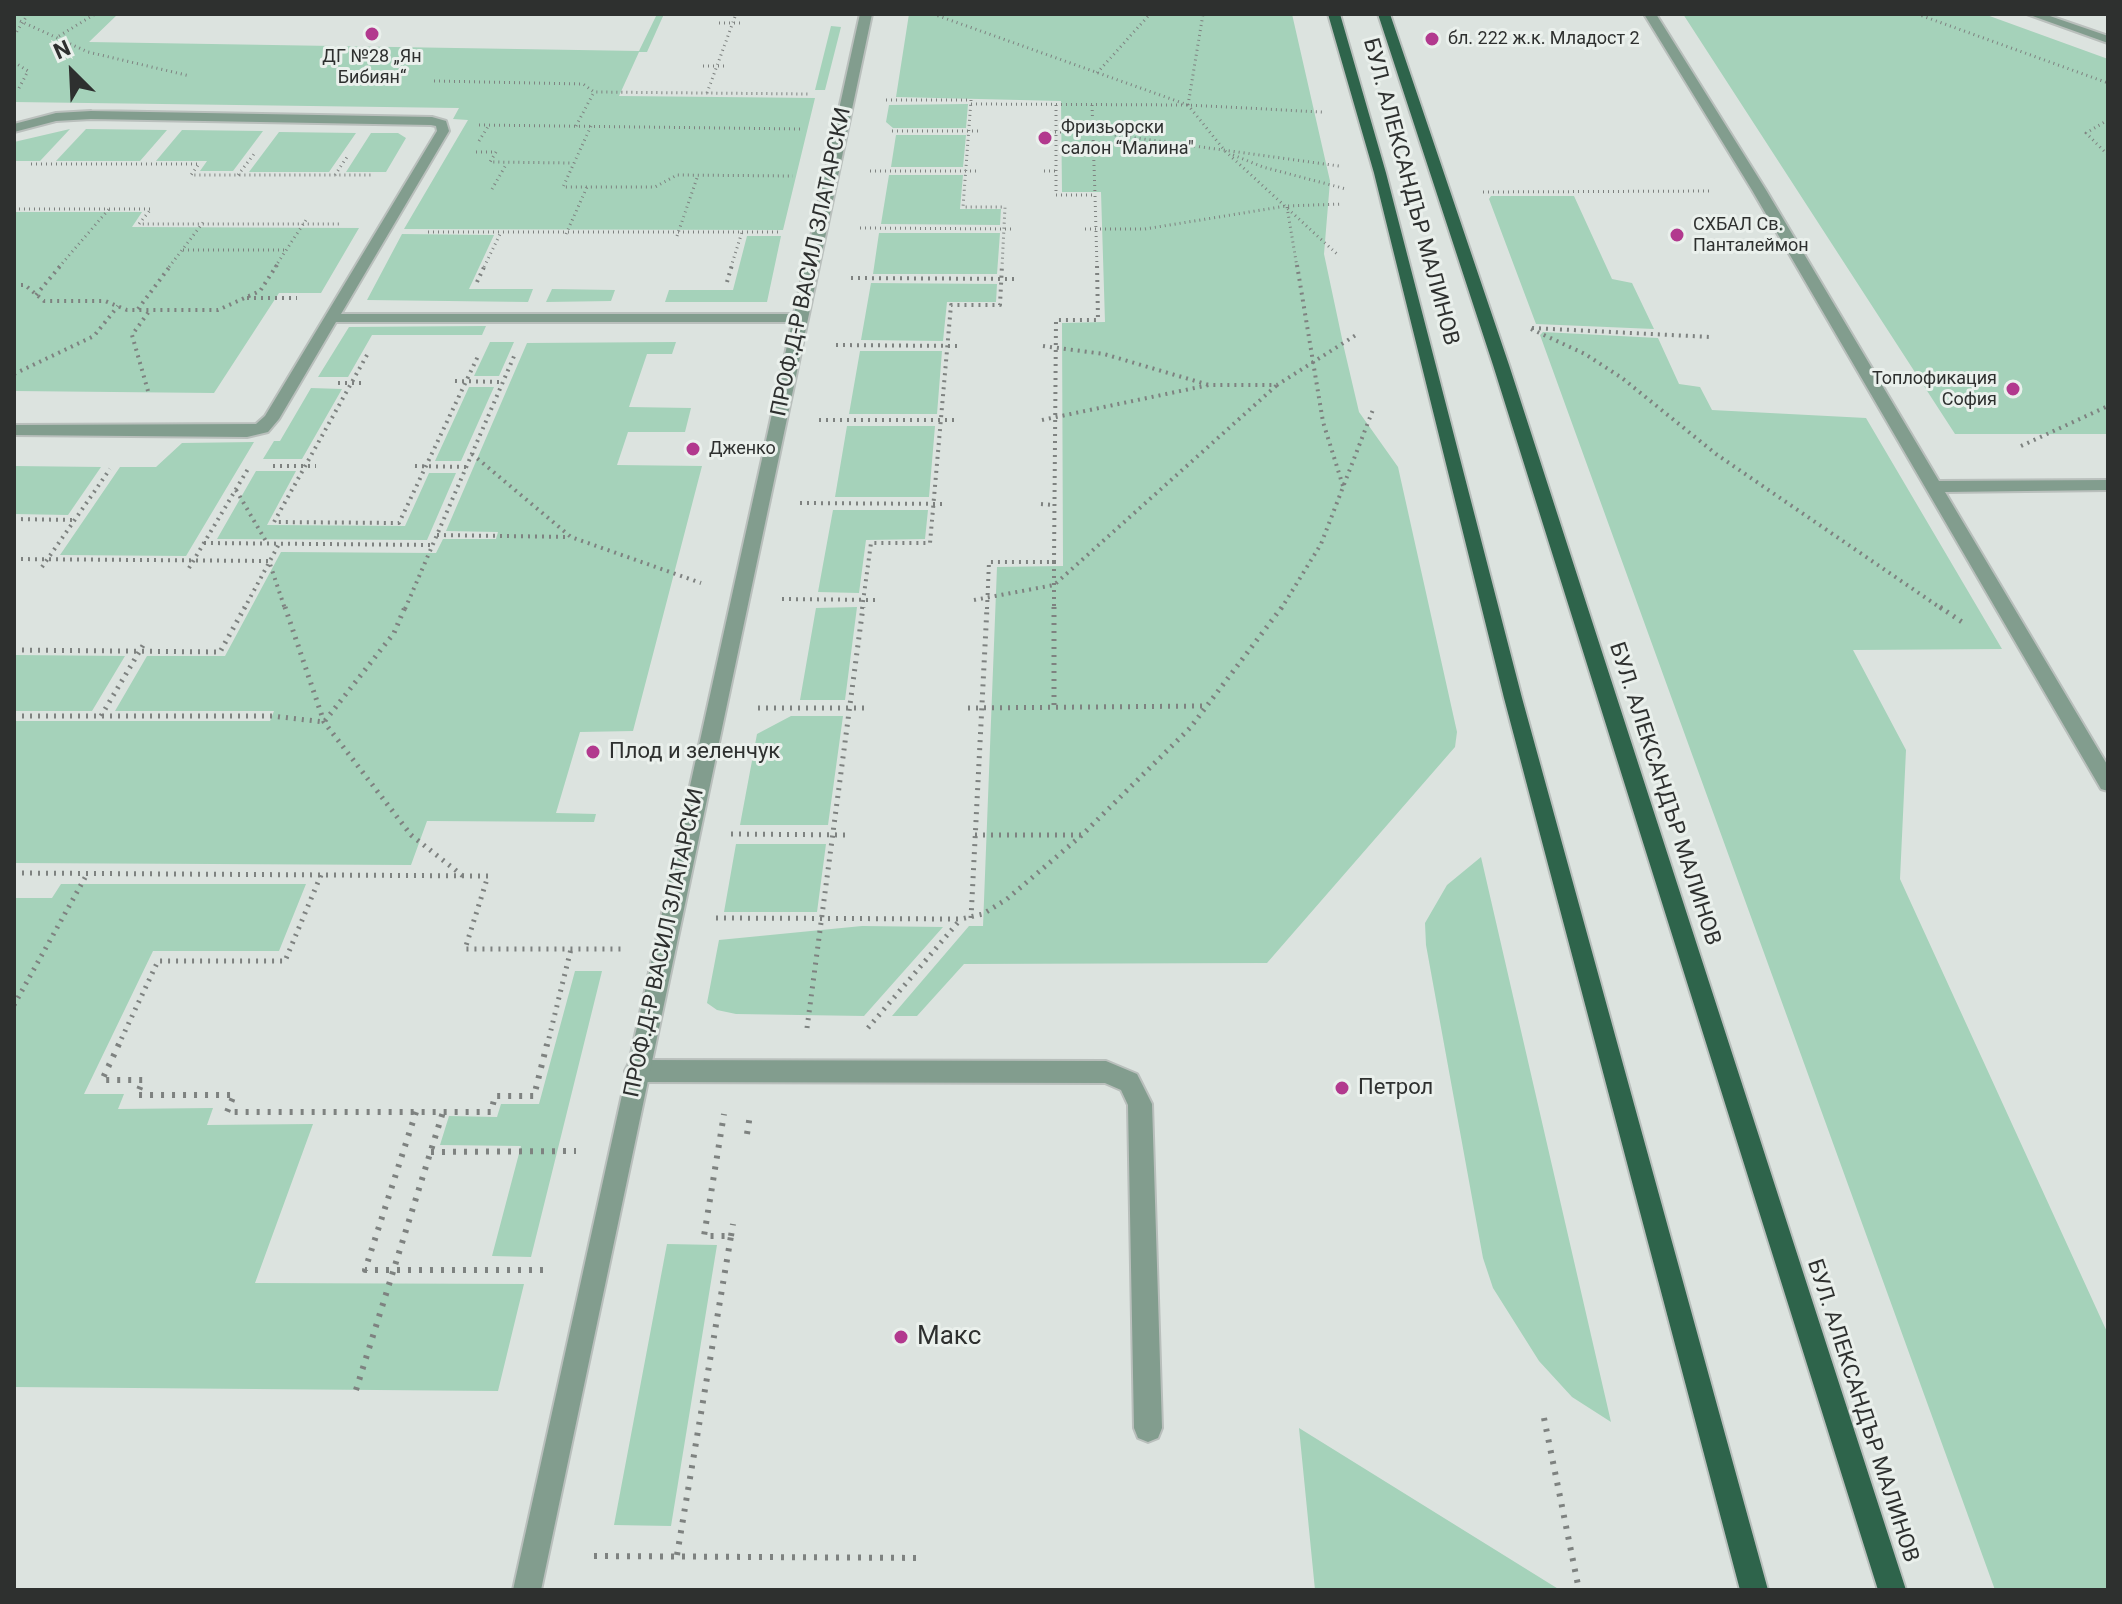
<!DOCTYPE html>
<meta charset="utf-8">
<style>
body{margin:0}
#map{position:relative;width:2122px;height:1604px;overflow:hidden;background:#dce3df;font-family:Roboto,sans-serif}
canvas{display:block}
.frame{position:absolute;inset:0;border:16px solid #2e302f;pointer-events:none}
.north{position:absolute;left:32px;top:32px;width:80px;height:80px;-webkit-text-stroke:6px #eaf0ec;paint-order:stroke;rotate:336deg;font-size:22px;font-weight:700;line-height:32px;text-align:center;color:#2e302f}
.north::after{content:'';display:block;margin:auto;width:28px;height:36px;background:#2e302f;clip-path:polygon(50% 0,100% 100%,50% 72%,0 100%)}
</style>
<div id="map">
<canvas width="2122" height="1604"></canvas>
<div class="frame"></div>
<div class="north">N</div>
</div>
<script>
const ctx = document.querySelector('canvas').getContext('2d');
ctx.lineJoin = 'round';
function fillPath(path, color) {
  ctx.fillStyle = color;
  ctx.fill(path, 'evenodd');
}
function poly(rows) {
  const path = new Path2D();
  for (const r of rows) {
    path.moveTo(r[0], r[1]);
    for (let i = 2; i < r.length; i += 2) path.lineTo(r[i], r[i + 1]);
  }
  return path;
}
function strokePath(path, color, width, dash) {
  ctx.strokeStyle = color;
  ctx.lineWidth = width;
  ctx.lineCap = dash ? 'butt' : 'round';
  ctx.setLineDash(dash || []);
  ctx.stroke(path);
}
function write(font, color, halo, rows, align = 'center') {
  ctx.font = font + ' Roboto,sans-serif';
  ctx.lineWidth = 6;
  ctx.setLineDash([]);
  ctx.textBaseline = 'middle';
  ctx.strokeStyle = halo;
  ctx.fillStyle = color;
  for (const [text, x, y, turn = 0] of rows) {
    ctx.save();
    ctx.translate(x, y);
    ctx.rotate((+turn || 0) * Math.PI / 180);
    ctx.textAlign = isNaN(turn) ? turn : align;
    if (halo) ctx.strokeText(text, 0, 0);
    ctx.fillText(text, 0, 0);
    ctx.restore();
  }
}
fillPath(poly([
 [14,14,118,14,89,42,639,51,657,14,664,14,647,52,639,52,619,96,815,98,783,230,404,229,468,120,453,119,459,108,14,102],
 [909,14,1292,14,1330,181,1324,254,1344,348,1359,412,1398,467,1457,732,1455,747,1267,963,964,964,917,1016,892,1016,969,926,983,926,997,567,1063,566,1062,323,1105,322,1101,192,1062,192,1061,101,896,97],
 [1683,14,1984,14,2108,59,2108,434,1955,434],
 [831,26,841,27,825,90,815,90],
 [968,104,966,128,893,128,886,122,889,105],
 [70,129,40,161,14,161,14,142],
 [86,129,167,130,140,161,56,161],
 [182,130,263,131,233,171,200,171,207,161,156,161],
 [279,132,356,133,329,172,249,172],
 [371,133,398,133,406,138,386,172,346,172],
 [896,135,966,135,963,167,891,167],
 [889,175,963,175,960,209,1001,209,1000,225,881,224],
 [1491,196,1574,196,1612,279,1632,283,1654,329,1536,324,1489,199],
 [14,212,142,212,132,227,359,228,321,293,279,293,214,393,14,391],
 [879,233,1000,233,997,274,873,274],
 [402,234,494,235,469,289,533,289,528,302,367,300],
 [747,236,781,236,767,302,665,302,669,290,733,290],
 [871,283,997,284,996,302,947,302,943,341,861,340],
 [552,289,615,290,611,301,546,302],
 [486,326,482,335,372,335,348,377,318,377,349,327],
 [1543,332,1658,338,1679,384,1700,387,1712,410,1866,418,2002,649,1853,650,1906,750,1900,879,2108,1334,2108,1590,1995,1590,1540,335],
 [490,342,514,342,499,376,474,376],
 [676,342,672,354,647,354,629,407,691,408,685,432,628,432,617,465,702,466,633,731,580,732,556,813,596,814,594,822,427,821,411,865,14,863,14,721,270,721,274,711,115,711,147,656,225,656,281,552,436,553,443,539,496,539,498,532,446,531,527,343],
 [860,351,942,351,937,414,849,414],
 [469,387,494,387,461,461,435,461],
 [311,388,342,389,302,459,263,459,274,441,280,441],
 [847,426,935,426,929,497,835,497],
 [254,442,186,556,60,555,120,467,156,467,182,443],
 [14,466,101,467,68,515,14,514],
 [256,471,296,471,267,525,405,526,429,473,456,473,427,540,217,539],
 [833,510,928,510,925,539,866,540,859,593,818,592],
 [857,607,845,700,800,700,816,608],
 [14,655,125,656,92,711,14,711],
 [791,716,843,716,828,825,740,825,757,734],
 [736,844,826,844,817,912,724,912],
 [1481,857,1611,1422,1572,1397,1539,1361,1493,1288,1483,1258,1426,945,1425,923,1447,885],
 [61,884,306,884,279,951,153,951,84,1094,124,1094,118,1109,213,1108,207,1125,313,1124,255,1283,524,1284,498,1391,14,1387,14,898,52,898],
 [862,926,943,927,864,1016,736,1014,717,1010,707,1003,719,940],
 [575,971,602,971,531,1257,492,1256,521,1146,440,1145,449,1116,497,1117,501,1104,539,1104],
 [667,1244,717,1245,671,1526,614,1525],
 [1299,1428,1560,1590,1315,1590]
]), '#a5d2ba');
const service = poly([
 [91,111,432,117,446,121,449,131,341,314,800,314,807,318,800,322,336,322,279,419,268,432,247,437,14,435,14,425,256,424,265,416,437,131,436,126,431,125,91,119,56,121,14,132,14,124,56,113,91,111],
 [637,1060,1106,1061,1137,1074,1152,1104,1162,1428,1158,1438,1148,1442,1138,1438,1134,1428,1128,1105,1121,1090,1105,1083,637,1082,629,1079,625,1071,629,1063,637,1060]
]);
const minor = poly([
 [860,14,872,14,541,1590,513,1590,860,14],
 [1644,14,1656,14,1766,190,1939,481,2108,480,2108,490,1945,492,2108,766,2108,791,2101,789,1752,190,1644,14],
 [2027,14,2044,14,2108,36,2108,43,2027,14]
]);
const primary = poly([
 [1328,14,1340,14,1386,173,1522,698,1768,1590,1740,1590,1504,698,1374,173,1328,14],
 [1378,14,1390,14,1509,365,1906,1590,1878,1590,1493,365,1378,14]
]);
strokePath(service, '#b9bfbc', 4);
strokePath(minor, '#b9bfbc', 4);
strokePath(primary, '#b9bfbc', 4);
strokePath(poly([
 [933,14,1188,105,1225,151,1337,254],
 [1917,14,2108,83],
 [20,21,88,52,190,76],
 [719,23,742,23],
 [14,36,28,14],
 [59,36,95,14],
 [14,62,28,71,18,90],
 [703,66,727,66],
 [1097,73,1150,14],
 [434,81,583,84,594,92,809,94],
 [707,93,736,14],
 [886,100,971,100,963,207,1005,207,1002,267],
 [971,104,1188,105,1322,112],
 [1056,105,1056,195,1095,195,1097,267],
 [1092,105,1095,195],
 [1188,105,1203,14],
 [2108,120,2086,133,2108,155],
 [479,125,801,129],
 [576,126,594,92],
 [591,126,563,187,655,187,677,175,793,176],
 [892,131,980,131],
 [1045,132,1093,132,1339,166],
 [479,141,489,125],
 [476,152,496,152,490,162,573,163],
 [1233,155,1263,167,1346,189],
 [31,164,199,164,191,175,374,175],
 [870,171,977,171],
 [1044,171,1056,171],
 [238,175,254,154],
 [335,175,347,157],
 [492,189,507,163],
 [1483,192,1713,191],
 [1287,207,1297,267],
 [14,209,151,209,139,224,341,224],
 [860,228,1015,229],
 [1085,229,1145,229,1286,206,1343,204],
 [428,232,742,232,731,267],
 [742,232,781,232],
 [566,234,587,187],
 [677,236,698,175],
 [183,250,285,250],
 [59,267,109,209],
 [169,267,205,220],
 [275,267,306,220],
 [484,267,501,232]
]), '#7e8280', 3, [1, 4]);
strokePath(poly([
 [1297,265,1323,422,1343,486],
 [851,278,1014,279],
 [477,282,485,265],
 [727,282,732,265],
 [14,285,25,285,44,301,105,301,127,310,218,310,260,291,277,265],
 [36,295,61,265],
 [247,298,297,298],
 [138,309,171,265],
 [1532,328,1711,337],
 [1531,329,1585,354,1622,378,1716,454,1942,609],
 [836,345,959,346],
 [1043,346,1104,354,1209,385],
 [367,355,274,522,399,523,479,354],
 [14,374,94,336,118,306],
 [455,381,502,382],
 [338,383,361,383],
 [148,391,132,335,150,310],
 [819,420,954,420],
 [1042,420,1209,385,1277,385,1356,335],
 [2021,446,2108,406],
 [472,454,571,537,701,583],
 [273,466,316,466],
 [415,466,466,467],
 [236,490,267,543],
 [800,503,947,504],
 [1041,504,1054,505],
 [14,519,73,520],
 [437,535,570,537],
 [204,543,432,545],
 [14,559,269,561,285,609],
 [1054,562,1054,609],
 [42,567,110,469],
 [189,568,248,469],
 [782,599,877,600],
 [974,600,1054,585,1277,385],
 [244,609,279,544],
 [405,609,515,354],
 [862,609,871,543,930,543,951,305,1000,305,1002,265],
 [987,609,989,562,1054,562,1056,320,1098,320,1097,265],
 [1281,609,1321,544,1374,407]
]), '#7e8280', 4, [2, 5]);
strokePath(poly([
 [285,607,324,722,411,835,463,876],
 [1054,607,1054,708],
 [1940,607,1965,624],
 [14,650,220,652,245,607],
 [758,708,865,708],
 [968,708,1206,706],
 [14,716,272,716,324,722,394,633,405,607],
 [101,716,145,642],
 [731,834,850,835],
 [975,835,1082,835],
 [14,873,488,876,465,949,622,949],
 [716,918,961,919,983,914,1007,899,1082,835,1190,728,1282,607],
 [971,918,987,607],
 [14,1005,87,874],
 [807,1028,863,607],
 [868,1028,960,920],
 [118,1046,158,961,285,961,321,875],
 [547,1046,571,949]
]), '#7e8280', 5, [2, 6]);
strokePath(poly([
 [119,1044,102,1080,143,1080,137,1095,234,1095,227,1112,491,1112,495,1096,534,1096,547,1044],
 [416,1112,365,1270,548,1270],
 [747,1134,750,1115],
 [431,1152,576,1151],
 [731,1236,733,1224],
 [356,1390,443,1112],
 [1544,1418,1579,1590],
 [677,1555,731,1236,704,1236,724,1114],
 [594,1556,923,1558]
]), '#7e8280', 6, [3, 8]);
fillPath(service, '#829d8e');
fillPath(minor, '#829d8e');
fillPath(primary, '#2e644b');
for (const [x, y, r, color] of [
 [372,34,8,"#b2398e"],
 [1432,39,8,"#b2398e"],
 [1045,138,8,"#b2398e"],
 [1677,235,8,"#b2398e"],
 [2013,389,8,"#b2398e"],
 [693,449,8,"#b2398e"],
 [593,752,8,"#b2398e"],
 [1342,1088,8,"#b2398e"],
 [901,1337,8,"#b2398e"]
]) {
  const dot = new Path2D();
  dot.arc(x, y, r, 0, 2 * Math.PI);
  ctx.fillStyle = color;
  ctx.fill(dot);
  strokePath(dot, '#eaf0ec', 3);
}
write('18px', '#2e302f', '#eaf0ec', [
 ["бл. 222 ж.к. Младост 2",1448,39],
 ["ДГ №28 „Ян",372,57,"center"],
 ["Бибиян“",372,78,"center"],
 ["Фризьорски",1061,128],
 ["салон “Малина\"",1061,149],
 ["СХБАЛ Св.",1693,225],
 ["Панталеймон",1693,246],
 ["Топлофикация",1997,379,"right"],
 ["София",1997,400,"right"],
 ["Дженко",709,449]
], 'left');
write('22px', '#2e302f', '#eaf0ec', [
 ["БУЛ. АЛЕКСАНДЪР МАЛИНОВ",1410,192,75],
 ["ПРОФ.Д-Р ВАСИЛ ЗЛАТАРСКИ",812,262,-78],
 ["БУЛ. АЛЕКСАНДЪР МАЛИНОВ",1664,794,72],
 ["ПРОФ.Д-Р ВАСИЛ ЗЛАТАРСКИ",665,943,-78],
 ["БУЛ. АЛЕКСАНДЪР МАЛИНОВ",1862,1411,72]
]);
write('22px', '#2e302f', '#eaf0ec', [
 ["Плод и зеленчук",609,752],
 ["Петрол",1358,1088]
], 'left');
write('26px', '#2e302f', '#eaf0ec', [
 ["Макс",917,1337]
], 'left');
</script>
